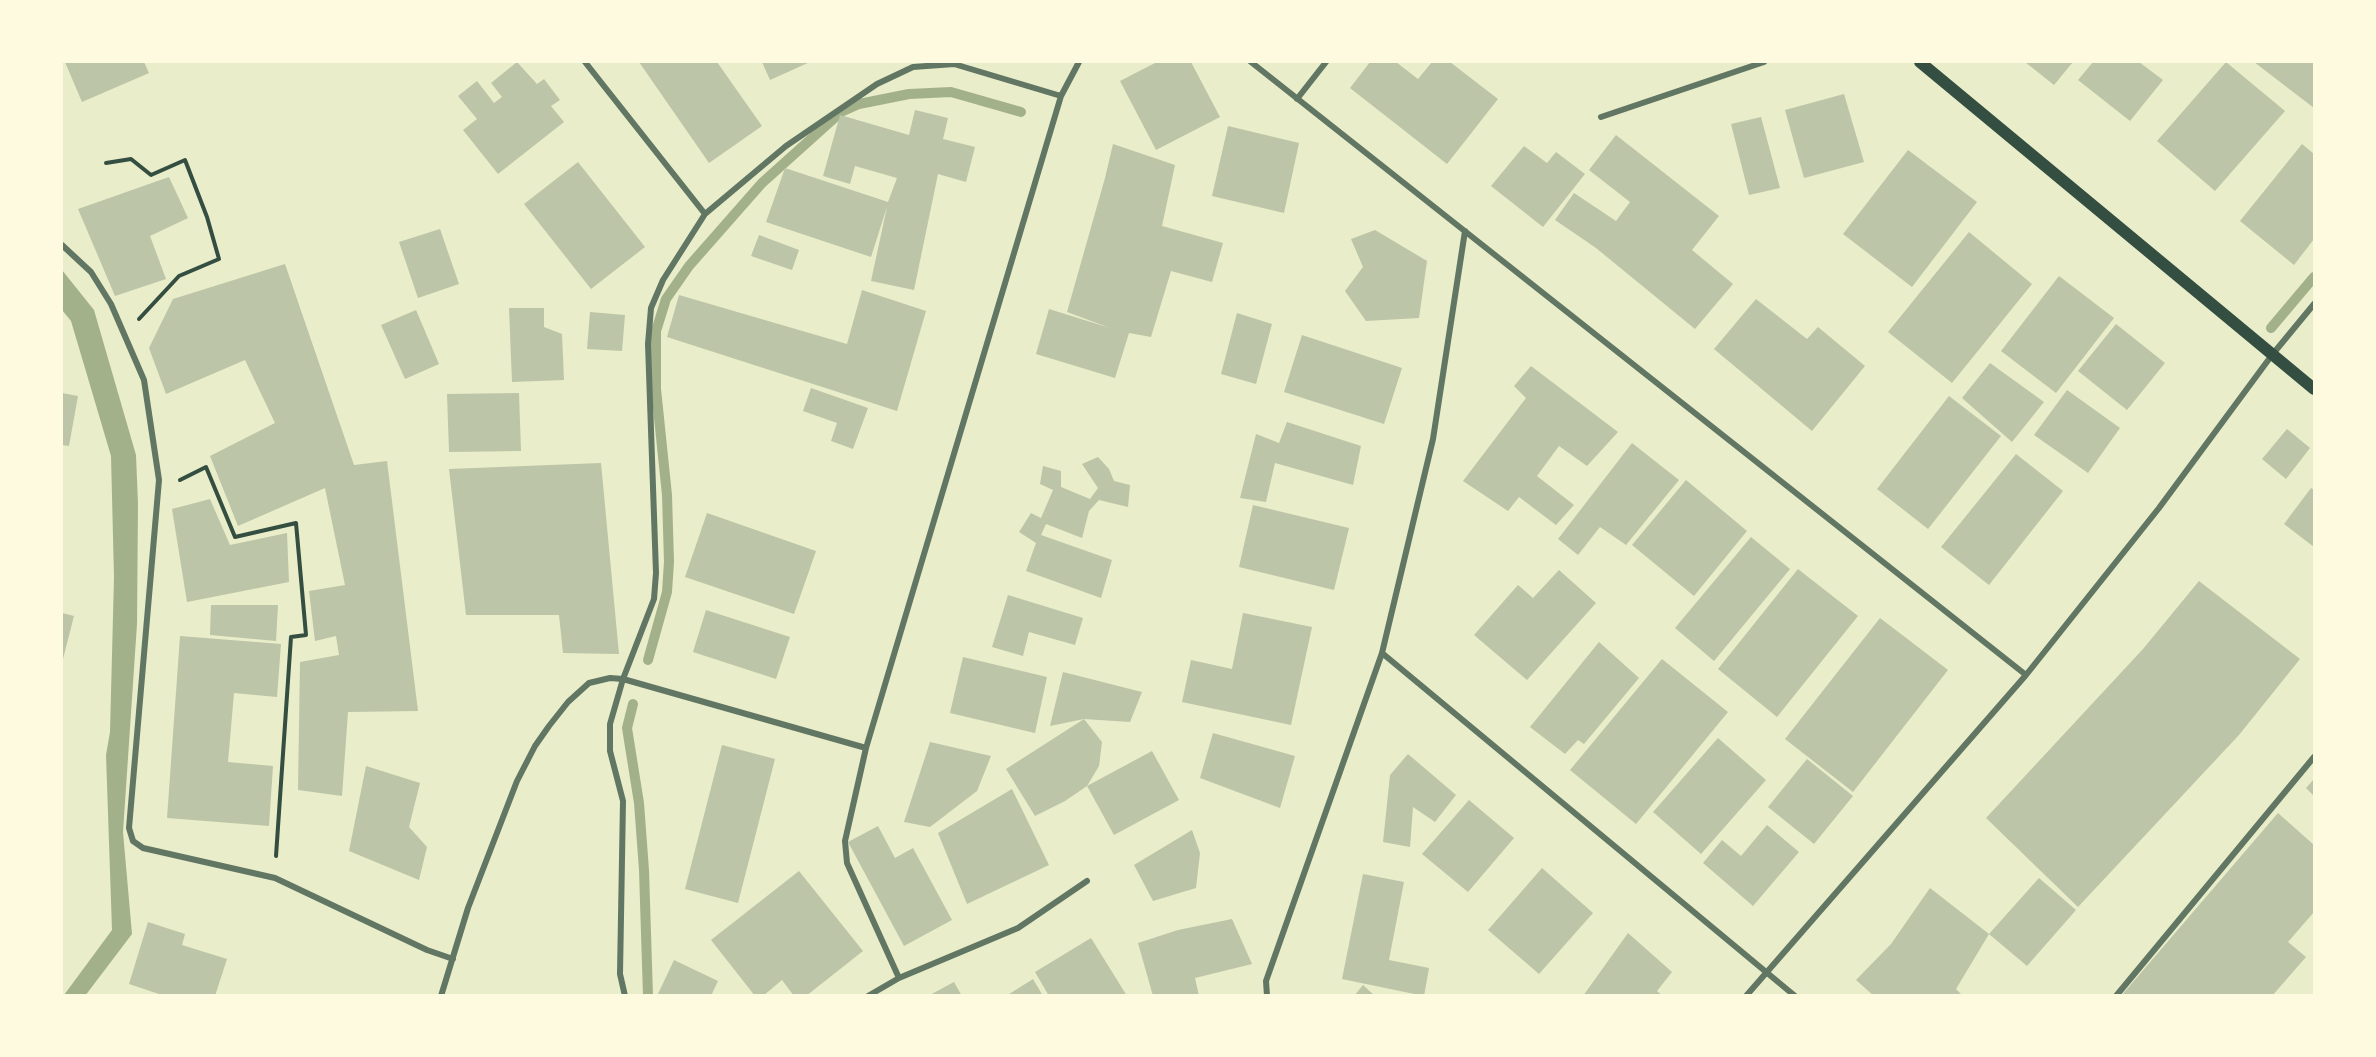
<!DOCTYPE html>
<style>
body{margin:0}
#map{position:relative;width:2376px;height:1057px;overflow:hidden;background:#e9edc9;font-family:"PT Sans Narrow",sans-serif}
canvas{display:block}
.frame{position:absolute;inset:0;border:63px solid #fefae0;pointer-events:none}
</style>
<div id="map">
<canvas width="2376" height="1057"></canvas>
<div class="frame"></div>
</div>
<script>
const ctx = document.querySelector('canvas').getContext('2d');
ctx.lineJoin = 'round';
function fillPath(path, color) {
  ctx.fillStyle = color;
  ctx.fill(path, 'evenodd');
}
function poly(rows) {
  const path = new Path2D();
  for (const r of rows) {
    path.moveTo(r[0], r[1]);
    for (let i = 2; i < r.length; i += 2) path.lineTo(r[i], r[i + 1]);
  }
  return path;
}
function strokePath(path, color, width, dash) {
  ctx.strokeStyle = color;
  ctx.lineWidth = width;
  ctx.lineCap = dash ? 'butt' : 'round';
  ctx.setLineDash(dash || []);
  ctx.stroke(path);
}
fillPath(poly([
 [62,270,94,310,136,455,138,504,137,624,123,832,132,934,85,996,64,995,112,930,106,755,110,732,114,577,111,456,71,321,62,310]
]), '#a3b18a');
strokePath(poly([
 [2271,328,2314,277],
 [648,660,667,592,669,562,667,495,656,389,656,331,666,299,689,266,762,183,841,112,859,104,909,94,951,92,1021,112],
 [633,704,627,728,639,803,644,870,648,996]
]), '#a3b18a', 10);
fillPath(poly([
 [65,62,144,62,149,73,82,102],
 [517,62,537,84,544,79,560,100,551,106,564,122,498,174,463,130,477,119,458,96,477,81,494,103,502,97,491,83],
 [639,62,717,62,762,126,709,163],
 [762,62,810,62,770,80],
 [1157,62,1191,62,1220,117,1156,150,1120,81],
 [1370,62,1396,62,1418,79,1432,62,1450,62,1498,99,1447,164,1350,88],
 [2025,62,2073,62,2054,85],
 [2093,62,2139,62,2163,80,2130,121,2078,80],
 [2226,62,2285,111,2215,191,2157,141],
 [2254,62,2314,62,2314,108],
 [1844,94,1864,162,1804,178,1785,110],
 [915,110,948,118,943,139,975,147,966,182,938,174,914,290,871,281,887,207,871,257,766,222,785,168,888,202,897,178,855,166,850,184,823,176,840,115,909,135],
 [1761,117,1780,188,1749,195,1731,124],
 [1228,126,1299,143,1284,213,1212,196],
 [1616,135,1719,216,1692,250,1733,284,1695,329,1596,248,1555,220,1574,193,1616,221,1630,202,1589,170],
 [1113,144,1175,165,1162,226,1223,243,1212,282,1171,271,1151,337,1129,333,1115,378,1036,354,1049,309,1110,328,1067,312,1105,178],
 [2302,144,2314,154,2314,239,2294,265,2240,221],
 [1524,146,1547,163,1556,152,1585,174,1543,227,1491,186],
 [1908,150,1977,202,1912,287,1843,234],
 [578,162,645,247,591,289,524,204],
 [169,177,188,218,150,236,166,279,115,296,78,209],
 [440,229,459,284,418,298,399,242],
 [1375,230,1427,261,1419,318,1366,321,1345,291,1363,267,1351,239],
 [1969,232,2032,284,1952,383,1888,332],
 [759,235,799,250,792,270,751,256],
 [285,264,354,465,387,461,418,711,348,712,342,796,298,790,300,662,339,655,336,636,315,641,309,591,345,585,325,488,238,526,210,456,275,423,245,360,166,394,149,348,173,299],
 [2059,276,2114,318,2056,393,2001,351],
 [862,290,926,311,897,411,667,337,679,295,847,344],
 [1756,299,1807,339,1818,327,1865,366,1812,431,1714,349],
 [509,308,544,308,544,327,562,334,564,380,512,382],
 [416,310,439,364,405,379,381,325],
 [590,312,625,315,622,351,587,349],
 [1237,313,1272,324,1256,384,1221,374],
 [2116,324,2165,363,2127,410,2078,371],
 [1302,335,1402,368,1384,424,1284,392],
 [1990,363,2044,402,2012,442,1962,398],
 [1531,366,1618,432,1587,466,1559,446,1537,476,1574,505,1556,525,1519,497,1508,511,1463,481,1526,398,1514,386],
 [811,388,868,408,853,449,831,441,837,423,803,411],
 [2067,390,2120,428,2088,473,2034,435],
 [62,393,78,396,69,446,62,445],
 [519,393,521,451,449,452,447,394],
 [1949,396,2001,436,1928,529,1877,489],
 [1287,422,1361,446,1353,485,1275,463,1266,502,1240,498,1256,434,1279,443],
 [2287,429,2310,448,2286,479,2262,459],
 [1632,443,1679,480,1626,545,1600,527,1578,555,1558,539],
 [2016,454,2063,491,1989,585,1941,547],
 [1098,457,1109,469,1114,481,1130,485,1128,507,1099,500,1089,511,1082,538,1046,524,1041,535,1112,560,1101,598,1026,571,1036,543,1019,532,1031,513,1041,518,1053,490,1040,484,1043,466,1061,471,1061,487,1090,499,1098,488,1082,464],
 [601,463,619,654,563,653,559,615,466,615,449,469],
 [1686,480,1747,531,1694,596,1632,545],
 [2311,488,2314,490,2314,547,2284,524],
 [210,499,230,545,287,533,289,582,187,602,172,509],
 [1253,505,1349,528,1334,590,1239,567],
 [707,513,816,551,794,614,685,577],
 [1751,537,1790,569,1714,661,1675,628],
 [1798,569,1858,616,1777,717,1718,669],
 [1559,570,1596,603,1527,680,1474,635,1518,585,1533,598],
 [2199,581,2300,659,2239,735,2078,907,1986,818,2143,649],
 [1008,595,1083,618,1075,645,1029,632,1023,656,992,647],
 [211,605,278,605,276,641,210,635],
 [706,610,790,637,776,679,693,652],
 [62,613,74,616,62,663],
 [1243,613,1312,627,1291,725,1182,702,1191,660,1232,669],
 [1880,618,1948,670,1853,792,1785,739],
 [180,636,281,644,277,697,234,693,228,762,273,766,269,826,167,818],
 [1599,642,1639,678,1584,744,1578,740,1565,754,1530,727],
 [963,657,1047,677,1035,733,950,713],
 [1662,659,1728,712,1636,824,1570,770],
 [1063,672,1142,692,1130,722,1084,719,1050,726],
 [1084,719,1102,742,1099,766,1087,786,1065,801,1035,816,1006,769],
 [1213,733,1295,756,1280,808,1200,778],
 [1718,738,1766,780,1701,854,1653,812],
 [930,742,991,756,977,791,930,827,904,822],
 [722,745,775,759,738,903,685,889],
 [1152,751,1179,800,1114,835,1087,786],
 [1408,754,1456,795,1435,822,1413,807,1410,847,1383,842,1390,775],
 [1807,759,1853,796,1814,844,1768,807],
 [366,766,420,783,409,827,427,847,419,880,349,851],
 [2314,779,2314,796,2306,788],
 [1012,789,1049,865,967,904,938,833],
 [1469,800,1514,838,1468,892,1422,854],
 [2278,813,2314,845,2314,912,2288,942,2306,957,2272,996,2121,996],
 [1767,825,1799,852,1753,906,1703,863,1722,840,1741,856],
 [878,826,895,858,913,848,952,920,904,946,848,842],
 [1192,830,1200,853,1196,888,1153,901,1134,865],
 [1542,868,1593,913,1539,974,1488,930],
 [799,871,863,951,806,996,794,996,782,980,763,996,755,996,711,940],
 [1363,874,1404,882,1389,960,1429,968,1424,996,1342,979],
 [2039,878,2076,910,2027,966,1989,934],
 [1930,888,1989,934,1956,989,1963,996,1874,996,1856,980,1891,944],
 [1232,919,1252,964,1195,978,1199,996,1153,996,1138,943,1178,930],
 [148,922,185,934,182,945,227,959,215,996,165,996,129,984],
 [1628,933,1672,972,1657,991,1663,996,1583,996],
 [1091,938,1127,996,1049,996,1035,972],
 [674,960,718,981,711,996,657,996],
 [1033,979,1043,996,1006,996],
 [954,982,962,996,928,996],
 [1363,985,1375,996,1354,996]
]), '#bcc5a7');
strokePath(poly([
 [106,163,131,159,151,175,185,160,207,217,219,259,179,276,139,319],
 [180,480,206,467,235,537,296,523,306,635,291,637,276,856]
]), '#344e41', 4);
strokePath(poly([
 [585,62,705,214],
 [1251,62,2026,675],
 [1297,99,1326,62],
 [1601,117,1764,62],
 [62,245,91,272,111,304,144,380,159,480,129,828,133,841,143,848,275,878,427,950,453,959],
 [1382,653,1795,996],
 [899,978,847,863,845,841,866,748,1061,96,1079,62],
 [441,996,468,908,517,781,535,746,549,726,568,702,589,683,610,678,623,679,866,748],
 [625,996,620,974,623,801,610,751,610,724,623,679,654,599,656,573,648,344,651,308,663,280,705,214,786,146,877,84,913,67,954,64,1061,96],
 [868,996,899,978,1018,928,1087,881],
 [1267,996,1266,981,1382,653,1433,439,1465,231],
 [1746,996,2026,675,2159,508,2272,355,2314,304],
 [2116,996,2314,757]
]), '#617663', 6);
strokePath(poly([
 [1920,62,2314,389]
]), '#344e41', 12);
</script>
